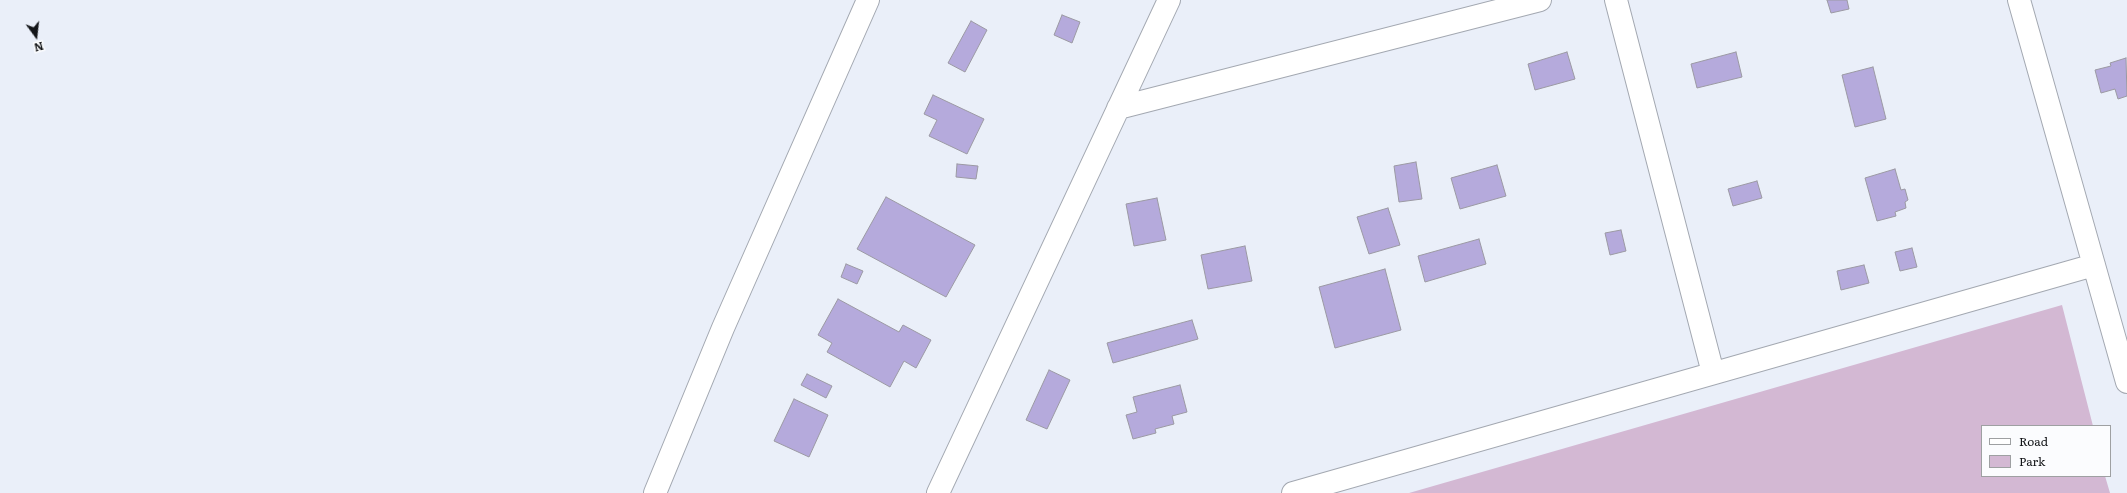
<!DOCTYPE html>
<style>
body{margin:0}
#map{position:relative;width:2127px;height:493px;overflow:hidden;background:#eaeff9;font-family:Literata,serif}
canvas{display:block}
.legend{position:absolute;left:1981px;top:425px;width:130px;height:52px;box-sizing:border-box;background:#fbfcfe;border:1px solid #9ea0a2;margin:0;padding:5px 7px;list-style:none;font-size:12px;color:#131518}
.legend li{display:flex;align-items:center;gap:8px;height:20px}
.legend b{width:20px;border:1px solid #9ea0a2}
.north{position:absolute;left:16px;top:16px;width:40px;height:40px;-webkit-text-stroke:3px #fbfcfe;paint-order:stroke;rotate:165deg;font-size:11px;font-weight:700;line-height:16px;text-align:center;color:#131518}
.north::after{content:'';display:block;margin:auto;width:14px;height:18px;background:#131518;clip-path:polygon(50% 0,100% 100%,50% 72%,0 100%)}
</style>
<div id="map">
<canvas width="2127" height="493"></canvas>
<ul class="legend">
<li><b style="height:5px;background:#fff"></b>Road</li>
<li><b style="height:11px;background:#d3b8d3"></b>Park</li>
</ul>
<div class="north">N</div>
</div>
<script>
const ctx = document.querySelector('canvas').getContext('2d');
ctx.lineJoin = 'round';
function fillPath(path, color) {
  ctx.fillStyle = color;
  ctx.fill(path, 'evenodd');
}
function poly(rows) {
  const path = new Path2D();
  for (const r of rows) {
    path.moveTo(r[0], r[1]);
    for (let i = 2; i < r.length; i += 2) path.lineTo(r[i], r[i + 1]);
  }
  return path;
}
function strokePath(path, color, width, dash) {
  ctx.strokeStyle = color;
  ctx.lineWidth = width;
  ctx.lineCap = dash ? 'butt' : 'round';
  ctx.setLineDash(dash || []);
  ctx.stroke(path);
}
fillPath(poly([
 [2062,305,2093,426,1982,426,1982,476,2105,476,2110,493,1409,493]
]), '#d3b8d3');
const building = poly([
 [1827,0,1847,0,1849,9,1831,13,1827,0],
 [1062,15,1080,22,1072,43,1054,35,1062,15],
 [971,21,987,30,965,72,948,63,971,21],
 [1567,52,1575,79,1535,90,1528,64,1567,52],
 [1736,52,1742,77,1697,88,1691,64,1736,52],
 [2126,58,2127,96,2118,99,2115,89,2101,93,2095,70,2111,66,2110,63,2126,58],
 [1873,67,1886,119,1855,127,1842,75,1873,67],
 [933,95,984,119,967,154,929,136,937,120,924,114,933,95],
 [1416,162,1422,199,1399,202,1394,166,1416,162],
 [957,164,978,166,976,179,956,177,957,164],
 [1497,165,1506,196,1460,209,1451,178,1497,165],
 [1895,169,1901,190,1905,189,1908,200,1905,202,1906,208,1895,212,1896,216,1877,221,1865,178,1895,169],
 [1757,181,1762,198,1733,206,1728,189,1757,181],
 [886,197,975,245,946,297,857,249,886,197],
 [1157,198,1166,240,1134,246,1126,204,1157,198],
 [1388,208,1400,245,1369,254,1357,217,1388,208],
 [1621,230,1626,251,1610,255,1605,233,1621,230],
 [1479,239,1486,264,1425,282,1418,256,1479,239],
 [1245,246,1252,281,1208,289,1201,255,1245,246],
 [1912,248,1917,267,1900,271,1895,252,1912,248],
 [846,264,863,271,857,284,841,277,846,264],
 [1864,265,1869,283,1841,290,1837,271,1864,265],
 [1385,269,1401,330,1335,348,1319,287,1385,269],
 [838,299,899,332,903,325,931,340,916,368,904,361,890,387,827,352,832,343,818,335,838,299],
 [1192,320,1198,339,1113,363,1107,343,1192,320],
 [1049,370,1070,380,1047,429,1026,420,1049,370],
 [807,374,832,386,826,398,801,385,807,374],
 [1180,385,1187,412,1172,416,1174,424,1155,429,1156,433,1133,439,1126,415,1137,412,1133,397,1180,385],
 [794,399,828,415,809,457,774,441,794,399]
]);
fillPath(building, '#b5aadc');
strokePath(building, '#9b99a3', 1);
const minor = poly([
 [1616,0,1713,373],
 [2019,0,2127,382],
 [1118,108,1540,0],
 [655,493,723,328,868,0],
 [938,493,1169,0],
 [1293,493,2094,265]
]);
strokePath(minor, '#a3a8b1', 24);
strokePath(minor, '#fff', 22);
</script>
